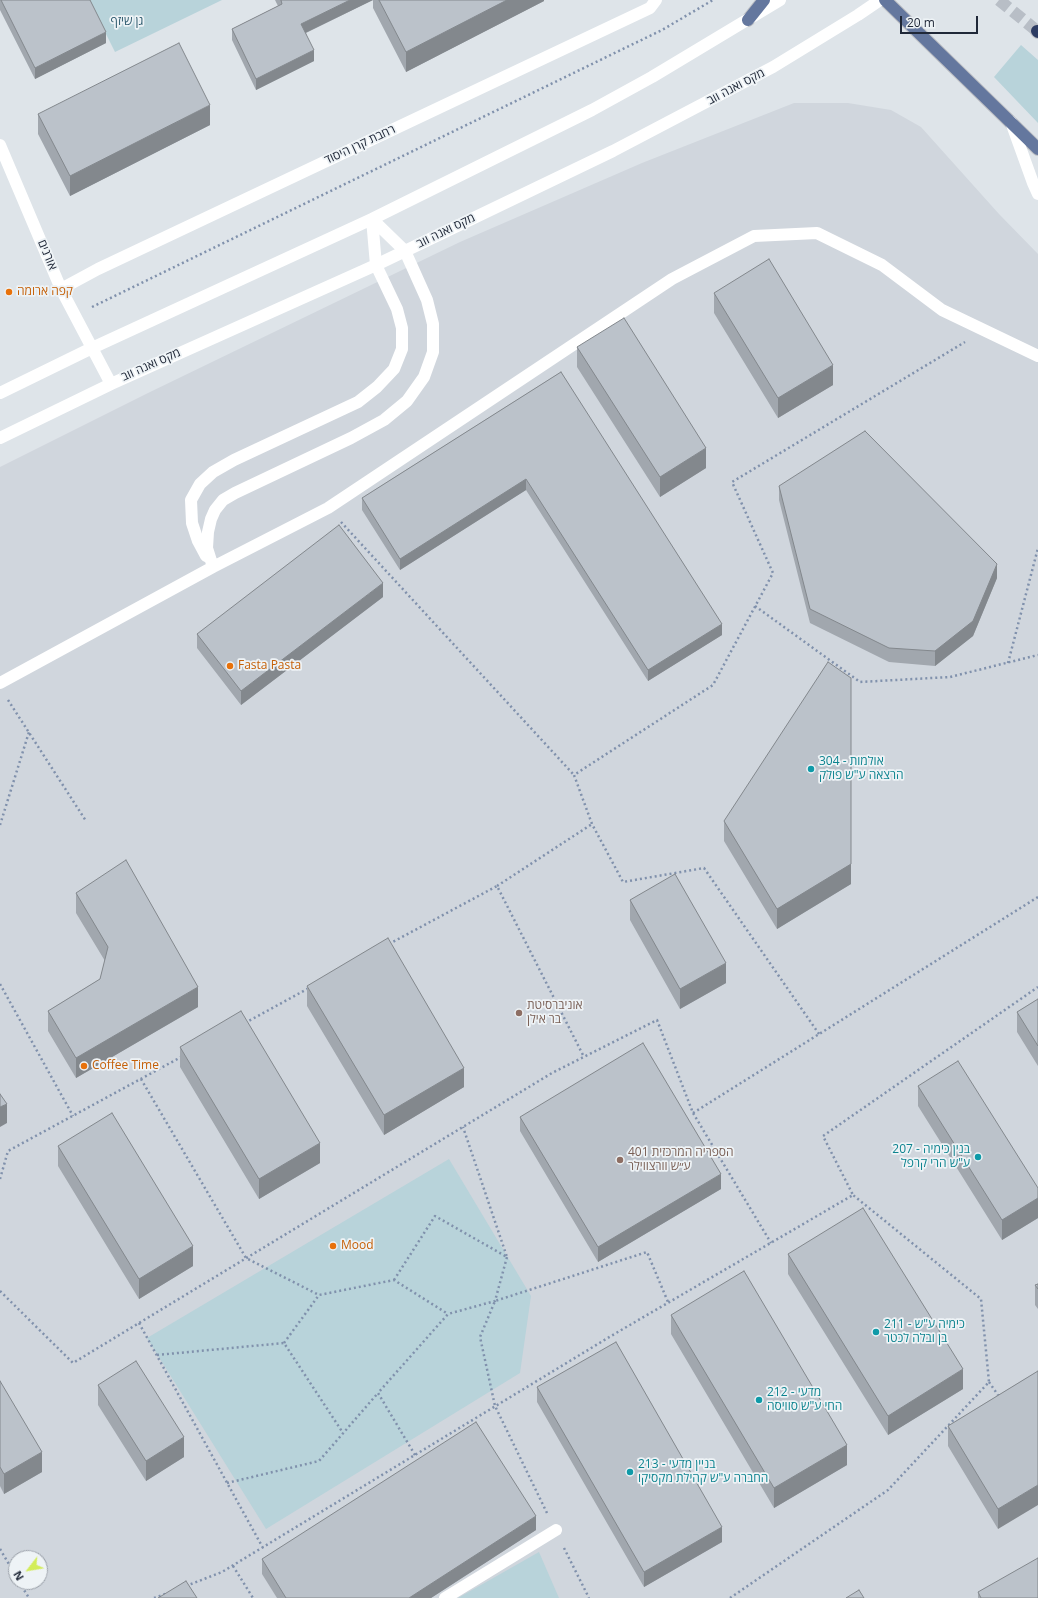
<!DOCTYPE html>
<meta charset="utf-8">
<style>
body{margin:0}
#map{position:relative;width:1038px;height:1598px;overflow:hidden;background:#dee4e9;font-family:"Open Sans",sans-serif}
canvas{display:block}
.north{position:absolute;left:8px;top:1550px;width:40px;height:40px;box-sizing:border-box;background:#eef3f6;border:1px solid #9ca2aa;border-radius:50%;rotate:239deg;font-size:11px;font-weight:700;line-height:16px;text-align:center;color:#202838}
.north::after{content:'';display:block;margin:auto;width:14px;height:18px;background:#d3ed59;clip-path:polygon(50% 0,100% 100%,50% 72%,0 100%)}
.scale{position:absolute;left:900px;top:16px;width:78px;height:18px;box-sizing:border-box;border:2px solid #202838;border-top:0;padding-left:5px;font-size:12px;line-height:14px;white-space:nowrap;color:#202838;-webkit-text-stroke:3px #eef3f6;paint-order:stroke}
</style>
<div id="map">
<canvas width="1038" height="1598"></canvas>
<div class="north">N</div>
<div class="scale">20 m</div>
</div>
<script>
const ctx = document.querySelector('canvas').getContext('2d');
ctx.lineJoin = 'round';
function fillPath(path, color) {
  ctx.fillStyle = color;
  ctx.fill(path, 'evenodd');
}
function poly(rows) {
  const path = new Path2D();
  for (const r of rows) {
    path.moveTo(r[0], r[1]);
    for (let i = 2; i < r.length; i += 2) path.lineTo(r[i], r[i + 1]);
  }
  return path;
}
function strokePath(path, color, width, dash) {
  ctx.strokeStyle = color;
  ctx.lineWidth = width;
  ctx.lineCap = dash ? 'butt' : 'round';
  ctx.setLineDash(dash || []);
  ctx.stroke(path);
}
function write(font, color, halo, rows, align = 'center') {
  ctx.font = font + ' "Open Sans","Noto Sans Hebrew",sans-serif';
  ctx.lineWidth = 3.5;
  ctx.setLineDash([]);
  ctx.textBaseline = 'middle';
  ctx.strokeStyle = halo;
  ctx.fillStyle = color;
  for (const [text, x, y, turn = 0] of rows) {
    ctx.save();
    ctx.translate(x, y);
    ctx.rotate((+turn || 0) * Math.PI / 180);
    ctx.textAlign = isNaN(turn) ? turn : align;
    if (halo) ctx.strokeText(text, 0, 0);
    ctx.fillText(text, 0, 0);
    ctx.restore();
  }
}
fillPath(poly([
 [794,103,848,103,891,110,921,127,999,214,1038,254,1038,1598,0,1598,0,467,148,393,460,242,642,163],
 [16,1558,40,1558,40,1582,16,1582]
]), '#d0d6dd');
fillPath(poly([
 [89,0,222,0,115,52],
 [1021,45,1038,60,1038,123,994,77],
 [449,1159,531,1296,520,1373,266,1529,147,1338],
 [539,1552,559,1598,458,1598]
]), '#b8d3da');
strokePath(poly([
 [999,0,1037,31]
]), '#b8bec6', 12, [12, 6]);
const major = poly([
 [885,0,1038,149],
 [748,20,764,0]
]);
const highway = poly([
 [1037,31,1038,32]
]);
strokePath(major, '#bcbec3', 14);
strokePath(highway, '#bcbec3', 14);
strokePath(poly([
 [92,307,662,30,713,0],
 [341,522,574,775],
 [755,606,860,682,950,677,1038,655],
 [1008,663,1038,548],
 [8,700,86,821],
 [0,825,29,732],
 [497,886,592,824],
 [389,944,497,886,584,1057],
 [0,984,73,1116],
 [245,1023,309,988],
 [819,1034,704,868,623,882,592,824,574,775,713,685,773,573,732,482,965,342],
 [141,1079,246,1258,319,1295],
 [693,1113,1038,897],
 [0,1179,8,1151,183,1056],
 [394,1280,435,1216,507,1257,463,1127],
 [0,1291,73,1363,552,1073,657,1020,693,1113,771,1243],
 [139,1323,263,1548],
 [284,1343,319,1295,394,1280,448,1314],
 [157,1355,284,1343,343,1433],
 [989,1382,1000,1398],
 [415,1455,378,1393,448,1314,495,1301,507,1257],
 [227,1483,319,1461,378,1393],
 [547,1513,495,1406,480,1337,495,1301,647,1252,668,1302],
 [564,1548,589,1598],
 [0,1549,16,1576],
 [233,1566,253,1598],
 [19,1582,29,1598],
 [186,1586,222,1572,611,1336,853,1195,823,1136,1038,987],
 [154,1598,168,1593],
 [730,1598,888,1490,989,1382,981,1299,853,1195]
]), '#8091ac', 2.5, [2, 3]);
strokePath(poly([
 [1011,122,1033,183,1038,194],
 [0,145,61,289,111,384],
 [61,289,98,269,650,8,656,0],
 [0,393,92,348,372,219,592,110,652,77,780,0],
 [0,438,111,384,376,265,613,151,773,67,858,15,880,0],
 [206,556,198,541,192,523,191,500,200,484,213,472,234,460,358,402,377,387,394,369,402,349,402,328,397,309,376,265,372,219],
 [213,567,207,548,208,532,211,519,215,510,223,500,235,493,351,438,384,420,407,401,424,377,433,352,433,324,427,300,405,251,372,219],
 [0,683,213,567,328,508,672,279,754,236,817,233,882,265,942,310,1038,356],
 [445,1598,556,1530]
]), '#fff', 12);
strokePath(major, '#64779e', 12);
strokePath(highway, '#2d3c63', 12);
fillPath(poly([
 [0,0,90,0,106,43,35,79,0,10],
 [275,0,373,0,306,33,314,61,256,90,232,40,232,29,278,6],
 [373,0,544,0,544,1,406,72,373,8],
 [38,114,210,125,70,196,38,134],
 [714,293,833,385,778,418,714,313],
 [577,347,706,468,660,497,577,367],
 [561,372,722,635,648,681,526,490,400,570,362,510,362,498],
 [779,486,997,578,973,636,935,666,889,662,810,623,779,500],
 [383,597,241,705,197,648,197,634],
 [724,821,851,884,777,929,724,841],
 [76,893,198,1007,76,1078,48,1031,48,1011,100,979,105,961,76,913],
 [630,900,726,983,680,1009,630,920],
 [307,986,464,1087,384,1135,307,1006],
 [1038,999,1038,1066,1017,1032,1017,1012],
 [180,1047,320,1163,259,1199,180,1067],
 [918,1086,1038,1188,1038,1218,1002,1240,918,1106],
 [520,1117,721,1189,598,1262,520,1131],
 [58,1146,193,1266,139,1299,58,1166],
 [788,1254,963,1389,888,1435,788,1274],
 [1038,1284,1038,1309,1035,1305,1035,1285],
 [671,1315,847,1465,774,1508,671,1334],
 [1038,1371,998,1529,948,1446,948,1426],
 [0,1381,42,1472,4,1494,0,1486],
 [98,1385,184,1457,146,1481,98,1405],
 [537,1387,722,1542,644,1587,537,1402],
 [536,1530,431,1598,277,1598,262,1574,262,1559],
 [978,1592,1038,1598,978,1598]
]), '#a1a7ae');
fillPath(poly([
 [350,0,373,0,301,35,301,24],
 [507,0,544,0,544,1,406,72,406,52],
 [106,32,106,43,35,79,35,68],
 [314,50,314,61,256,90,256,79],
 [210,105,210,125,70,196,70,176],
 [833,365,833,385,778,418,778,398],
 [706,448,706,468,660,497,660,477],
 [526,479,526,490,400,570,400,559],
 [997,564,997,578,973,636,935,666,935,651],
 [383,583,383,597,241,705,241,691],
 [722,624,722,635,648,681,648,670],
 [851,678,851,884,777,929,777,909],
 [726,963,726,983,680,1009,680,989],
 [198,987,198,1007,76,1078,76,1058],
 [464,1068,464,1087,384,1135,384,1115],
 [7,1104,7,1123,0,1127,0,1107],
 [320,1143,320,1163,259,1199,259,1179],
 [721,1174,721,1189,598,1262,598,1247],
 [1038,1198,1038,1218,1002,1240,1002,1220],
 [193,1246,193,1266,139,1299,139,1279],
 [963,1369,963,1389,888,1435,888,1416],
 [184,1437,184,1457,146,1481,146,1461],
 [847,1445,847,1465,774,1508,774,1488],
 [42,1452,42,1472,4,1494,4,1474],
 [1038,1485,1038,1505,998,1529,998,1509],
 [536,1516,536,1530,431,1598,409,1598],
 [722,1527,722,1542,644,1587,644,1572]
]), '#83888d');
const building = poly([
 [1,0,90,0,106,32,35,68,1,0],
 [281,0,350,0,301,24,314,50,256,79,232,29,282,4,281,0],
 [379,0,507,0,406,52,379,0],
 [179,43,210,105,70,176,38,114,179,43],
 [769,259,833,365,778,398,714,293,769,259],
 [624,318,706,448,660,477,577,347,624,318],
 [561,372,722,624,648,670,526,479,400,559,362,498,561,372],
 [865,431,997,564,973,621,935,651,889,648,810,609,779,486,865,431],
 [339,525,383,583,241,691,197,634,339,525],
 [828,662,851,678,851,864,777,909,724,821,828,662],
 [126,860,198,987,76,1058,48,1011,100,979,108,947,76,893,126,860],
 [675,874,726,963,680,989,630,900,675,874],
 [388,938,464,1068,384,1115,307,986,388,938],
 [1038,999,1038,1046,1017,1012,1038,999],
 [241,1011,320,1143,259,1179,180,1047,241,1011],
 [643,1043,721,1174,598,1247,520,1117,643,1043],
 [958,1061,1038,1188,1038,1198,1002,1220,918,1086,958,1061],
 [0,1094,7,1104,0,1107,0,1094],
 [112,1113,193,1246,139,1279,58,1146,112,1113],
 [863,1208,963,1369,888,1416,788,1254,863,1208],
 [744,1271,847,1445,774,1488,671,1315,744,1271],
 [1038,1284,1038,1289,1035,1285,1038,1284],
 [616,1342,722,1527,644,1572,537,1387,616,1342],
 [136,1361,184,1437,146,1461,98,1385,136,1361],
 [1038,1371,1038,1485,998,1509,948,1426,1038,1371],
 [0,1381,42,1452,4,1474,0,1467,0,1381],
 [476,1422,536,1516,409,1598,286,1598,262,1559,476,1422],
 [1038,1558,1038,1598,981,1598,978,1592,1038,1558],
 [186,1581,197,1598,158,1598,186,1581],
 [859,1590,864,1598,846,1598,859,1590]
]);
fillPath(building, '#bbc2ca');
strokePath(building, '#83888d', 1);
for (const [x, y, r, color] of [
 [9,292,4,"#e8710a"],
 [230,666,4,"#e8710a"],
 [811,769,4,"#0f9aa8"],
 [519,1013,4,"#8d6e63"],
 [84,1066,4,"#e8710a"],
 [978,1157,4,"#0f9aa8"],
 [620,1160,4,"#8d6e63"],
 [333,1246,4,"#e8710a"],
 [876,1332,4,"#0f9aa8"],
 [759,1400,4,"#0f9aa8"],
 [630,1472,4,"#0f9aa8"]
]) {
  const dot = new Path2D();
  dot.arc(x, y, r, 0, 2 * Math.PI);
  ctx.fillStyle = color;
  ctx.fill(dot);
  strokePath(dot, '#eef3f6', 1.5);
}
write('12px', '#2c596d', '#eef3f6', [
 ["גן שיזף",127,22]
]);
write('12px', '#202838', '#eef3f6', [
 ["מקס ואנה ווב",736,87,-28],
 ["רחבת קרן היסוד",360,145,-25],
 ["מקס ואנה ווב",446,231,-26],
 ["אורנים",47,255,67],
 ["מקס ואנה ווב",151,365,-24]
]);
write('12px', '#c56008', '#eef3f6', [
 ["קפה ארומה",17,292],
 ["Fasta Pasta",238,666],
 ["Coffee Time",92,1066],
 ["Mood",341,1246]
], 'left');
write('12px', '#0d838f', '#eef3f6', [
 ["304 - אולמות",819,762],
 ["הרצאה ע\"ש פולק",819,776],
 ["207 - בנין כימיה",970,1150,"right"],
 ["ע\"ש הרי קרפל",970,1164,"right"],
 ["211 - כימיה ע\"ש",884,1325],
 ["בן ובלה לכטר",884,1339],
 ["212 - מדעי",767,1393],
 ["החי ע\"ש סוויסה",767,1407],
 ["213 - בניין מדעי",638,1465],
 ["החברה ע\"ש קהילת מקסיקו",638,1479]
], 'left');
write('12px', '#785e54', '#eef3f6', [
 ["אוניברסיטת",527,1006],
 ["בר אילן",527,1020],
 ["401 הספריה המרכזית",628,1153],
 ["ע״ש וורצווילר",628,1167]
], 'left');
</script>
